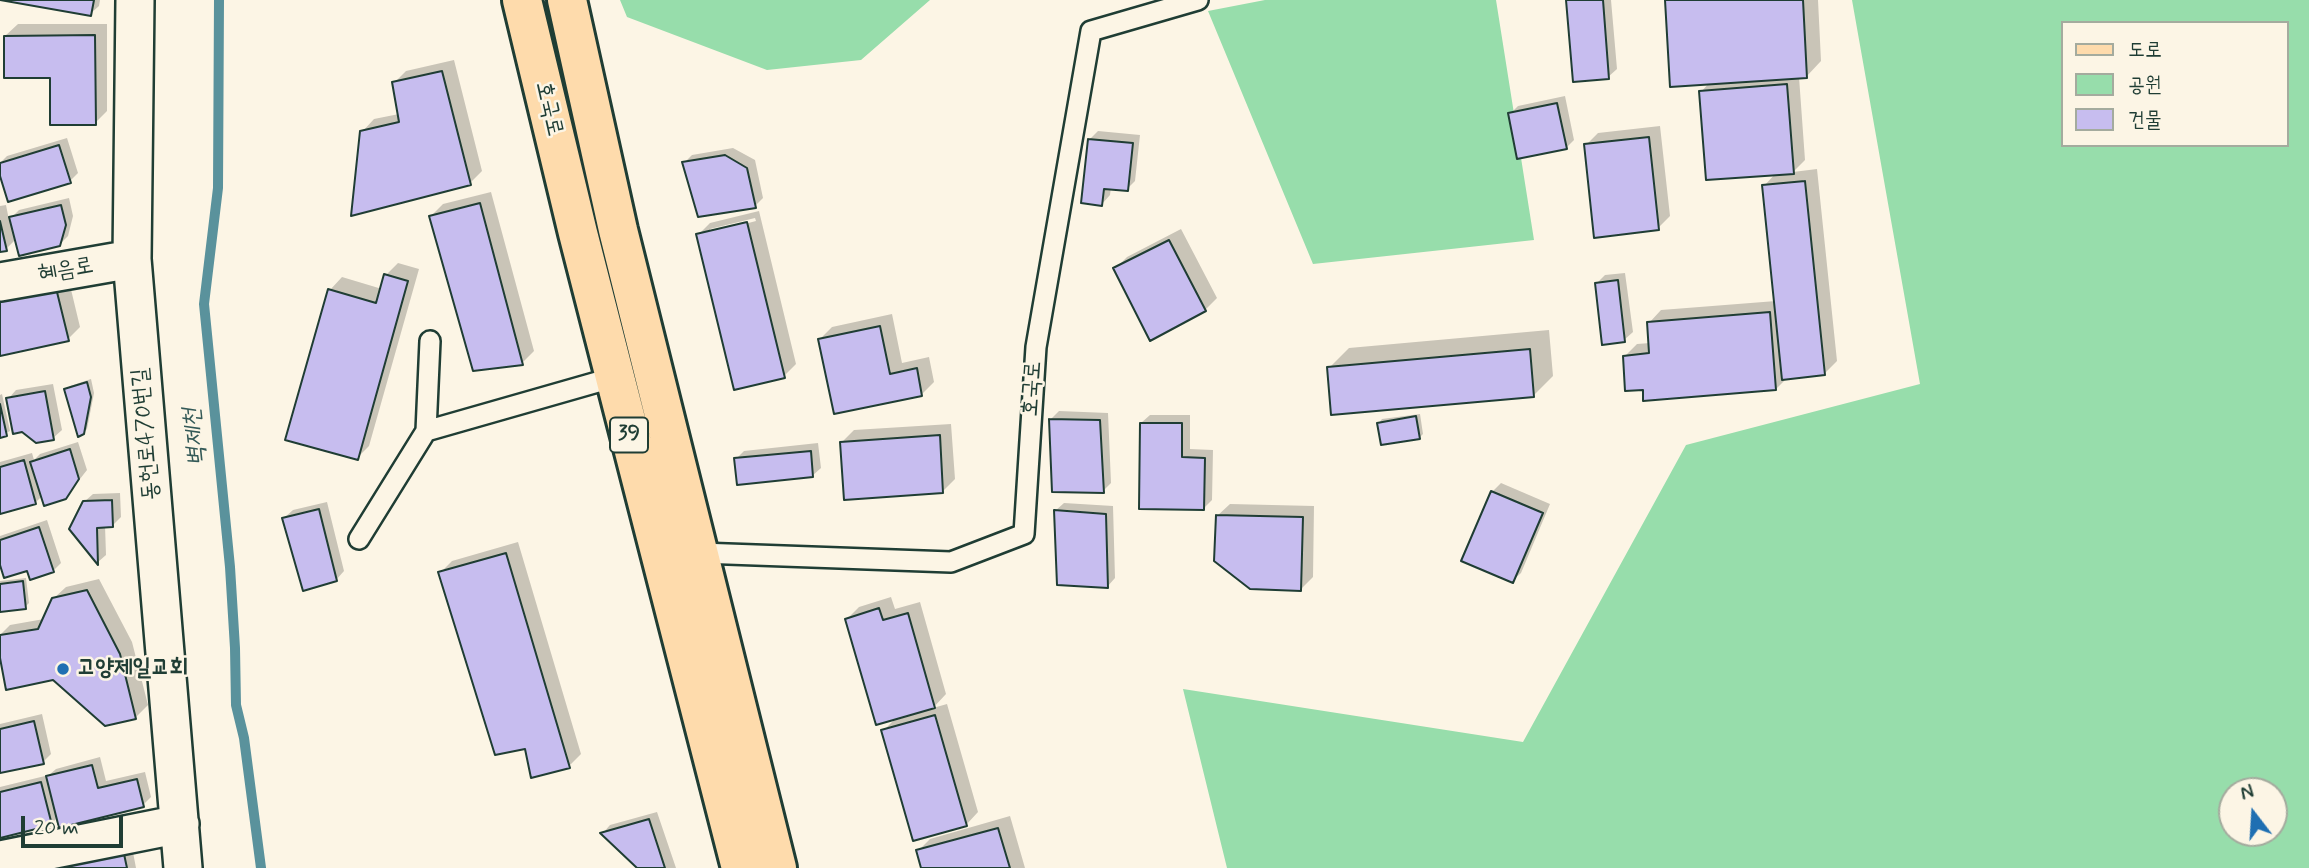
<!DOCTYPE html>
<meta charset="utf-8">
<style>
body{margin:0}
#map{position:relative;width:2309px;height:868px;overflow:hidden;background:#fcf5e5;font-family:Mynerve,"Poor Story",sans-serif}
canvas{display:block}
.legend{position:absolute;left:2061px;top:21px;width:228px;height:126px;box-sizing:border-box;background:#fcf5e5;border:2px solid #a4ab9e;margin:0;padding:9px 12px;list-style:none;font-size:21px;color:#1f3d34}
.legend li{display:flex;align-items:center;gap:14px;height:35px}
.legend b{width:35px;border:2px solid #a4ab9e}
.north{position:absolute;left:2218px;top:777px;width:70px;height:70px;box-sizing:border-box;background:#fcf5e5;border:2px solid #a4ab9e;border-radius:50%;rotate:343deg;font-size:19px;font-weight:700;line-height:28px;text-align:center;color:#1f3d34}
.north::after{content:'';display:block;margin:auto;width:24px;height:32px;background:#1f6fb2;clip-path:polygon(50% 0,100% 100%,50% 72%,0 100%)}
.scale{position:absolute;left:21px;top:816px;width:102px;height:32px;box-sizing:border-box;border:4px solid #1f3d34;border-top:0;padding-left:9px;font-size:21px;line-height:24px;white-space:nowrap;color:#1f3d34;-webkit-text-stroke:5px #fcf5e5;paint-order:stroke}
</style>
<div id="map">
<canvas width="2309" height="868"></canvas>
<ul class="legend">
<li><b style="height:9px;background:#fedbac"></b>도로</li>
<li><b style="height:19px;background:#97ddab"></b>공원</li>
<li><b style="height:19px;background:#c7bdef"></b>건물</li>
</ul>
<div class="north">N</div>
<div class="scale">20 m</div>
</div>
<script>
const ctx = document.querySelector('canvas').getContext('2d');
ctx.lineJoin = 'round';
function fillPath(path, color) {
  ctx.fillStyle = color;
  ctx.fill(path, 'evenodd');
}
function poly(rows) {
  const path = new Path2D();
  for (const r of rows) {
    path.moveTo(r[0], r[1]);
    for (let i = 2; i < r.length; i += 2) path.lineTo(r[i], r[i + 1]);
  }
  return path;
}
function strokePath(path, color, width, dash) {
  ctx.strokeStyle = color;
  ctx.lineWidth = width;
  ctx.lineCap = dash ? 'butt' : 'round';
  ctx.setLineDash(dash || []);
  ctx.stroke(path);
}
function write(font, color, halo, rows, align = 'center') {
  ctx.font = font + ' Mynerve,"Poor Story",sans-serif';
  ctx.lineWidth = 5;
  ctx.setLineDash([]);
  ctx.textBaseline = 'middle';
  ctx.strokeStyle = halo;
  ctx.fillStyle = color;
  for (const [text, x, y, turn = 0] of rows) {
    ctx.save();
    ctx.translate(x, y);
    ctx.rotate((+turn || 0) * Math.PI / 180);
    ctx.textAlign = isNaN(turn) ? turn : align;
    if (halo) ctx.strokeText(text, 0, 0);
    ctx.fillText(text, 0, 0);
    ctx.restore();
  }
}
fillPath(poly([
 [620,0,930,0,861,60,767,70,627,17],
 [1265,0,1496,0,1534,240,1313,264,1208,11],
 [1852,0,2309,0,2309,868,1227,868,1183,689,1523,742,1686,445,1920,384],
 [2062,23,2286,23,2286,145,2062,145],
 [2274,791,2274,833,2232,833,2232,791]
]), '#97ddab');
fillPath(poly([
 [9,0,100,0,99,6,90,14],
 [1568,0,1611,0,1617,69,1608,77],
 [1667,0,1818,0,1821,61,1806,77,1799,77,1805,160,1793,172,1817,169,1837,361,1825,373,1787,378,1776,389,1644,388,1625,356,1637,344,1650,343,1649,323,1661,310,1776,301,1764,186,1776,173,1701,92,1710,82],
 [18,24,107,24,107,111,95,123,52,76,5,36],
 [454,60,482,171,470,183,362,132,374,119,399,114,394,83,406,71],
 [1565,96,1574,140,1566,148,1510,114,1518,106],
 [1660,126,1670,216,1658,228,1586,145,1598,133],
 [1098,131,1140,135,1135,181,1127,189,1111,187,1110,195,1102,204,1090,139],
 [67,138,78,173,70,181,0,170,0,163,7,156],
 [733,148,755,160,763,198,755,206,684,163,692,155],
 [491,192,534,351,522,363,431,216,443,204],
 [69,198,73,216,68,236,59,245,16,239,6,249,0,251,0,206,6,205,9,220,19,210],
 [759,211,796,364,784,376,698,235,710,223],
 [755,218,756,221,710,233,710,229],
 [1181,229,1217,298,1205,310,1115,269,1127,257],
 [398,263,419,269,369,446,357,458,330,290,342,277,382,289,386,275],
 [1625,273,1633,332,1624,340,1597,283,1605,275],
 [68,277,80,327,68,339,0,354,0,293],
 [892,314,902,363,929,357,934,382,922,394,820,339,832,327],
 [1549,330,1553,376,1533,396,1329,368,1349,348],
 [91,379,94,393,87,429,83,433,66,389,70,386],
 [53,384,62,430,53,438,8,399,16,390],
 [2,394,10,431,0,436,0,395],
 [1059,411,1108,413,1111,483,1103,491,1051,419],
 [1420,414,1423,434,1419,438,1379,423,1382,419],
 [1150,415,1190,415,1190,449,1213,450,1212,500,1204,508,1141,423],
 [951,424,955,479,943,491,842,442,854,430],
 [78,442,87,470,65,498,42,496,35,503,0,512,0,462,32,453,34,460,40,454],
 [818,443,821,468,812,476,736,459,744,451],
 [1501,483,1550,504,1521,573,1512,581,1463,560,1492,492],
 [120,493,121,517,113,525,105,525,106,555,98,562,71,529,84,502,93,494],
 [327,502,344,571,336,580,284,518,293,510],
 [1064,503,1113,506,1115,578,1107,587,1055,511],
 [1230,504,1314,506,1313,577,1301,589,1217,516],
 [47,520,61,563,53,571,28,568,0,560,0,536],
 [518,542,581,754,569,766,526,747,440,573,452,561],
 [26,578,29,603,25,607,0,610,0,581],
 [99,579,132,642,148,705,136,717,105,724,53,678,0,648,0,635,10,625,44,619,53,599,66,587],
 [891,597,895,609,920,602,946,694,933,708,947,704,978,812,966,825,883,731,896,718,847,619,859,607],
 [42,714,51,754,43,762,0,772,0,724],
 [100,757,106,781,145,772,151,797,143,805,58,817,51,824,0,836,0,787,49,775,56,769],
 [657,812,676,868,639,868,603,833,610,825],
 [1010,816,1025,868,923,868,918,851,930,839],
 [132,847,136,868,23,868]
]), '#0003');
strokePath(poly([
 [219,0,218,188,204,304,230,567,235,648,236,705,244,738,261,868]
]), '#5a929c', 10);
const building = poly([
 [0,0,94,0,91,16,0,0],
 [1566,0,1603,0,1609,79,1573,82,1566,0],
 [1665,0,1803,0,1807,78,1670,87,1665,0],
 [95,35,96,125,50,125,50,78,4,78,4,36,95,35],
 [442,71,471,185,351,216,360,131,399,122,392,82,442,71],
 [1787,84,1794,174,1706,180,1699,91,1787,84],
 [1557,103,1567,149,1517,159,1508,113,1557,103],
 [1649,137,1659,230,1594,238,1584,144,1649,137],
 [1088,139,1133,143,1128,191,1104,189,1102,206,1081,203,1088,139],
 [59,145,71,183,8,202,0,176,0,163,59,145],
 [725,155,747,168,756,208,698,217,682,162,725,155],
 [1805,181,1825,375,1782,380,1762,185,1805,181],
 [480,203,523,365,473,371,429,216,480,203],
 [61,205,66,225,60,246,19,256,9,217,61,205],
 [0,221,7,251,0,252,0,221],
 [747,222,785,378,734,390,696,234,747,222],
 [1169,240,1206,311,1150,341,1113,268,1169,240],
 [384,274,408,281,358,460,285,440,328,289,376,303,384,274],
 [1618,280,1625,342,1602,345,1595,283,1618,280],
 [56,288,69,341,0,356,0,301,56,288],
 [1770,312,1776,390,1643,401,1643,390,1625,391,1623,356,1649,353,1647,322,1770,312],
 [880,326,890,374,917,368,922,396,834,414,818,339,880,326],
 [1530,349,1534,397,1331,415,1327,367,1530,349],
 [87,382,91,397,84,434,78,437,64,389,87,382],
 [45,391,54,440,36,443,22,432,13,434,6,398,45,391],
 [0,404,7,436,0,438,0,404],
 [1416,416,1420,439,1381,445,1377,423,1416,416],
 [1049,419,1100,420,1104,493,1052,492,1049,419],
 [1140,423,1182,423,1182,457,1205,458,1204,510,1139,509,1140,423],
 [940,435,943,493,844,500,840,442,940,435],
 [70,449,79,479,66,499,44,506,30,462,70,449],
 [811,451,813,477,737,485,734,458,811,451],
 [24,460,36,504,0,514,0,467,24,460],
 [1491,491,1543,513,1513,583,1461,561,1491,491],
 [112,500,113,527,97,528,98,565,69,529,83,501,112,500],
 [319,509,337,581,303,591,282,518,319,509],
 [1054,510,1106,514,1108,588,1057,585,1054,510],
 [1216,515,1303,517,1301,591,1250,589,1214,561,1216,515],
 [39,527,54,572,30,580,27,571,4,578,0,565,0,540,39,527],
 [506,553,570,768,531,778,525,749,495,755,438,572,506,553],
 [23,581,26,609,0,612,0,584,23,581],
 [87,590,120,654,136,719,105,726,53,680,6,690,0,658,0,635,38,629,52,598,87,590],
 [879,608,883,620,908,613,935,708,876,725,845,619,879,608],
 [935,715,967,826,913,841,881,730,935,715],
 [34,721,44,764,0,773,0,729,34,721],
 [92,765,98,788,137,779,144,807,59,828,46,776,92,765],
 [41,782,52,825,0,838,0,792,41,782],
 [649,819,665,868,637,868,600,833,649,819],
 [998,828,1010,868,921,868,916,850,998,828],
 [124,854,127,868,58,868,58,866,124,854]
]);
fillPath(building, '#c7bdef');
strokePath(building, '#1f3d34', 2);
const service = poly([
 [426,431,615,377],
 [359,539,426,431,430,341],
 [700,553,951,562,1024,534,1036,347,1091,31,1198,0]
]);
const minor = poly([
 [135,0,132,259,183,868],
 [0,282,132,259],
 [0,860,180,824]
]);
const primary = poly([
 [522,0,578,233,741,868],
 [567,0,618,230,777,868]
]);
strokePath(service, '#1f3d34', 24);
strokePath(minor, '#1f3d34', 42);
strokePath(primary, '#1f3d34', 44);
strokePath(service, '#fcf5e5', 19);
strokePath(minor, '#fcf5e5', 37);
strokePath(primary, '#fedbac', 38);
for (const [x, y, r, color] of [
 [63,669,7,"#1f6fb2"]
]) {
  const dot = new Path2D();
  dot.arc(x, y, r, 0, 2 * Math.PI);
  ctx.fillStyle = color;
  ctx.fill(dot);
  strokePath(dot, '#fcf5e5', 2.5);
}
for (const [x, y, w] of [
 [629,435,38]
]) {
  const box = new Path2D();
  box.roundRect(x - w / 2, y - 17.5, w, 35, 5);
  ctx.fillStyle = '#fcf5e5';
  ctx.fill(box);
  strokePath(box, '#1f3d34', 2);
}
write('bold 21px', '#1f3d34', null, [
 ["39",629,435]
]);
write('23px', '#1f3d34', '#fcf5e5', [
 ["호국로",548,109,77],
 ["혜음로",66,271,-10],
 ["호국로",1033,389,-86],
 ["동헌로470번길",147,434,-95]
]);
write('bold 23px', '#1f3d34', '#fcf5e5', [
 ["고양제일교회",77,669]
], 'left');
write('italic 24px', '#335957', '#fcf5e5', [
 ["벽제천",196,437,-96]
]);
</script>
